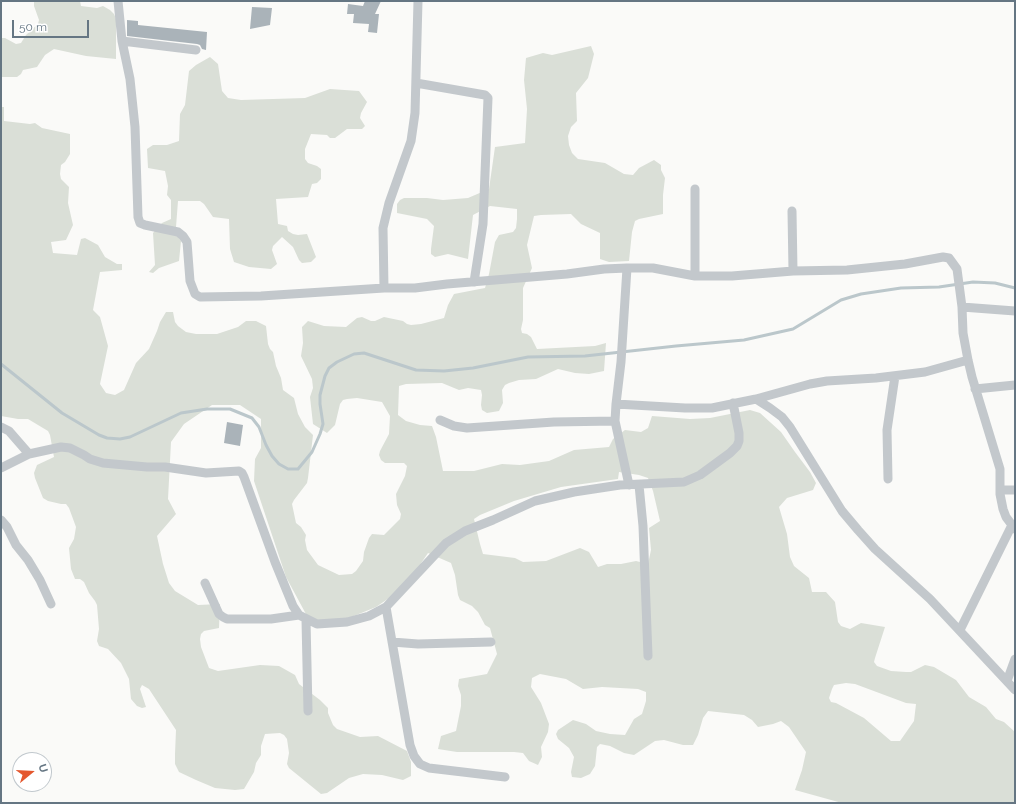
<!DOCTYPE html>
<style>
body{margin:0}
#map{position:relative;width:1016px;height:804px;overflow:hidden;background:#fafaf8;font-family:Raleway,sans-serif}
canvas{display:block}
.frame{position:absolute;inset:0;border:2px solid #657683;pointer-events:none}
.north{position:absolute;left:12px;top:752px;width:40px;height:40px;box-sizing:border-box;background:#fff;border:1px solid #c1c8cd;border-radius:50%;rotate:72deg;font-size:11px;font-weight:700;line-height:16px;text-align:center;color:#657683}
.north::after{content:'';display:block;margin:auto;width:14px;height:18px;background:#e4572e;clip-path:polygon(50% 0,100% 100%,50% 72%,0 100%)}
.scale{position:absolute;left:12px;top:20px;width:77px;height:18px;box-sizing:border-box;border:2px solid #657683;border-top:0;padding-left:5px;font-size:12px;line-height:14px;white-space:nowrap;color:#657683;-webkit-text-stroke:3px #fff;paint-order:stroke}
</style>
<div id="map">
<canvas width="1016" height="804"></canvas>
<div class="frame"></div>
<div class="north">U</div>
<div class="scale">50 m</div>
</div>
<script>
const ctx = document.querySelector('canvas').getContext('2d');
ctx.lineJoin = 'round';
function fillPath(path, color) {
  ctx.fillStyle = color;
  ctx.fill(path, 'evenodd');
}
function poly(rows) {
  const path = new Path2D();
  for (const r of rows) {
    path.moveTo(r[0], r[1]);
    for (let i = 2; i < r.length; i += 2) path.lineTo(r[i], r[i + 1]);
  }
  return path;
}
function strokePath(path, color, width, dash) {
  ctx.strokeStyle = color;
  ctx.lineWidth = width;
  ctx.lineCap = dash ? 'butt' : 'round';
  ctx.setLineDash(dash || []);
  ctx.stroke(path);
}
fillPath(poly([
 [34,1,80,1,81,6,97,8,103,6,110,10,114,14,116,19,116,59,86,56,54,49,45,55,37,67,23,70,21,74,17,77,1,77,1,38,5,38,16,44,21,43,26,35,38,24,39,20,34,6],
 [591,46,594,54,588,78,576,93,577,121,571,127,568,136,569,145,572,153,578,159,605,163,624,174,633,175,639,168,654,160,661,165,661,170,665,178,663,195,663,214,639,219,635,221,632,232,629,261,609,262,600,259,600,233,581,224,571,214,541,215,534,216,527,245,532,268,523,288,523,320,521,329,522,333,527,334,531,337,537,349,595,346,606,343,604,371,589,374,575,373,558,369,536,379,519,380,509,383,505,385,502,390,503,403,499,411,487,413,482,410,481,405,482,395,481,390,468,388,459,390,442,383,406,384,399,386,398,415,406,421,420,425,432,426,436,437,443,471,474,471,502,464,520,465,549,461,574,450,609,447,613,439,625,430,641,432,648,428,652,416,690,419,710,418,750,410,760,413,781,432,795,452,810,472,816,483,813,490,787,498,779,507,787,534,790,557,794,566,809,578,812,592,826,592,835,602,838,622,841,626,850,629,861,623,885,627,875,658,874,662,877,666,891,671,906,672,911,672,925,665,934,667,956,680,969,697,986,707,996,719,1004,722,1015,732,1015,803,842,803,795,790,802,770,806,752,789,727,781,721,773,724,758,727,752,720,744,715,708,711,703,718,698,735,693,745,683,745,664,740,655,741,634,755,624,753,610,746,600,744,597,747,595,766,590,774,581,778,572,777,571,772,574,757,569,748,558,739,556,734,558,730,573,720,586,724,596,731,610,734,625,735,634,719,642,714,646,701,646,692,638,689,602,687,583,689,566,679,540,674,532,678,531,687,541,703,549,724,548,732,541,747,542,757,538,765,529,761,523,753,514,752,457,752,438,749,441,736,456,731,461,706,461,695,458,686,459,679,487,674,497,654,490,628,485,625,478,612,472,606,460,600,458,595,455,575,451,563,428,553,409,581,392,596,376,607,344,620,323,622,307,616,286,577,254,481,255,459,261,448,261,419,240,405,212,405,184,424,171,442,168,499,176,514,157,536,163,564,169,583,175,591,198,605,220,604,219,628,204,631,201,634,200,639,201,647,209,668,218,671,260,665,279,666,295,675,299,684,320,700,328,708,328,713,333,725,337,729,360,737,378,736,407,751,411,762,411,776,403,780,382,775,363,774,349,778,327,793,321,794,289,768,287,764,289,753,287,739,284,735,280,733,265,734,261,746,261,755,256,763,254,772,244,789,235,790,215,788,196,780,179,772,175,764,175,754,176,730,149,689,142,685,140,689,146,707,142,708,137,706,131,699,129,679,121,663,108,649,99,646,97,641,99,629,97,605,95,601,89,593,84,582,80,579,75,579,71,569,69,548,74,539,76,527,69,508,66,504,61,504,48,501,43,498,35,478,34,473,37,465,54,457,50,435,48,431,28,419,18,419,1,416,1,107,4,107,4,121,30,124,35,123,42,128,70,134,70,154,65,162,61,165,60,174,61,179,69,187,68,203,73,225,66,240,51,242,53,253,77,255,81,239,85,238,98,245,105,257,117,264,122,264,122,270,100,272,93,310,100,317,108,346,100,384,106,393,115,395,124,390,136,363,149,349,157,331,160,322,166,312,173,312,175,322,178,326,186,332,196,334,217,334,238,327,246,321,256,321,266,326,268,344,270,349,273,352,276,366,281,378,283,390,294,398,298,414,305,427,313,435,308,478,307,483,294,500,292,504,296,523,301,527,306,535,305,540,307,550,318,565,339,575,352,574,356,571,363,561,364,552,369,538,372,534,384,535,400,519,401,514,397,505,396,494,405,476,407,466,404,463,385,463,381,460,379,455,380,451,389,434,390,416,382,402,357,398,347,399,343,400,340,404,335,425,327,433,313,424,310,397,313,388,312,379,301,356,303,343,302,327,308,321,324,326,346,327,357,318,362,317,371,321,375,321,384,317,403,321,407,324,411,325,421,324,444,318,448,305,454,294,485,288,489,274,495,242,499,235,513,232,516,228,517,219,517,209,490,206,473,215,468,259,448,254,435,257,431,254,431,249,434,226,427,219,397,213,397,204,400,200,404,198,427,198,443,200,468,198,489,189,495,147,525,143,527,109,524,80,526,58,543,53,552,55],
 [619,472,639,475,648,478,653,491,660,521,649,528,651,550,648,564,636,561,621,564,607,564,598,567,589,552,580,548,546,561,523,562,515,558,483,554,480,544,474,519,480,515,514,501,561,487,618,479],
 [846,683,855,684,906,703,916,704,914,721,900,741,891,741,864,718,836,703,831,702,829,698,832,689,834,685],
 [210,57,218,64,222,91,228,98,241,100,305,98,330,89,359,91,367,102,361,113,360,118,365,126,362,129,347,129,335,138,330,138,327,135,311,134,305,149,305,159,308,163,317,166,321,169,321,179,317,183,312,184,308,197,276,199,278,224,287,226,288,231,293,234,298,235,307,234,316,257,311,262,302,263,299,260,293,247,282,237,273,246,272,250,277,264,271,269,249,267,234,262,230,249,229,219,213,217,204,204,200,201,178,201,176,227,181,241,179,261,159,268,153,273,149,272,155,265,153,233,162,223,171,219,171,200,167,195,168,186,165,171,148,168,147,149,153,145,167,145,179,141,180,114,185,105,189,71,196,65]
]), '#dadfd7');
strokePath(poly([
 [1,364,62,413,99,435,107,438,120,439,130,437,181,413,207,409,230,409,252,418,259,427,266,445,272,456,279,464,288,469,298,469,312,452,320,434,323,424,320,404,320,395,325,376,329,368,337,362,354,354,364,353,416,370,444,371,473,368,528,357,585,356,676,346,744,340,793,329,841,300,861,294,901,288,939,287,973,282,995,283,1015,288]
]), '#bbc7cb', 3);
fillPath(poly([
 [365,1,381,1,375,14,379,14,377,33,368,32,369,24,353,23,354,14,347,14,348,4,363,6],
 [252,7,272,8,270,25,250,29],
 [127,20,138,21,138,25,207,32,206,50,202,49,200,45,197,44,127,36],
 [227,422,243,425,240,446,224,443]
]), '#aab3b9');
strokePath(poly([
 [118,1,122,41,130,79,135,127,138,217,140,223,145,225,178,232,183,236,187,242,190,281,195,294,200,297,261,296,384,288,415,288,447,284,567,274,604,269,627,268,653,268,695,276,732,276,793,271,847,270,905,264,943,257,949,258,957,269,962,307,963,333,968,360,972,377,1000,469,1000,494,1003,509,1006,517,1015,529],
 [122,41,196,50],
 [416,83,485,95,488,98,483,224,474,282],
 [695,189,695,276],
 [792,211,793,271],
 [627,268,621,362,616,404,615,421,629,485],
 [384,288,383,228,389,203,411,141,415,113,418,1],
 [962,307,1015,311],
 [975,389,1015,385],
 [756,399,770,408,782,417,790,427,842,511,858,530,875,549,930,599,1015,690],
 [616,404,685,408,712,408,756,399,810,384,827,381,876,378,925,372,968,360],
 [440,420,454,426,467,428,554,422,615,421],
 [1,427,9,431,29,454],
 [1,468,29,454,61,447,70,448,84,455,90,459,103,463,147,467,165,467,206,473,239,471,242,473,244,477,275,562,293,606,299,615,317,624,347,622,369,616,386,607,446,543,465,531,493,520,535,501,574,492,620,485,684,482,700,475,730,453,737,446,739,441,739,433,733,403],
 [888,479,887,430,895,376],
 [639,485,643,526,648,656],
 [1000,490,1015,490],
 [1,520,7,527,16,545,28,560,40,580,51,604],
 [205,583,219,614,223,617,227,619,271,619,299,615],
 [386,607,410,745,414,756,420,764,429,768,505,777],
 [306,620,308,711],
 [960,630,1012,525],
 [392,642,418,644,491,642],
 [1007,681,1015,659]
]), '#c3c8cc', 9);
</script>
